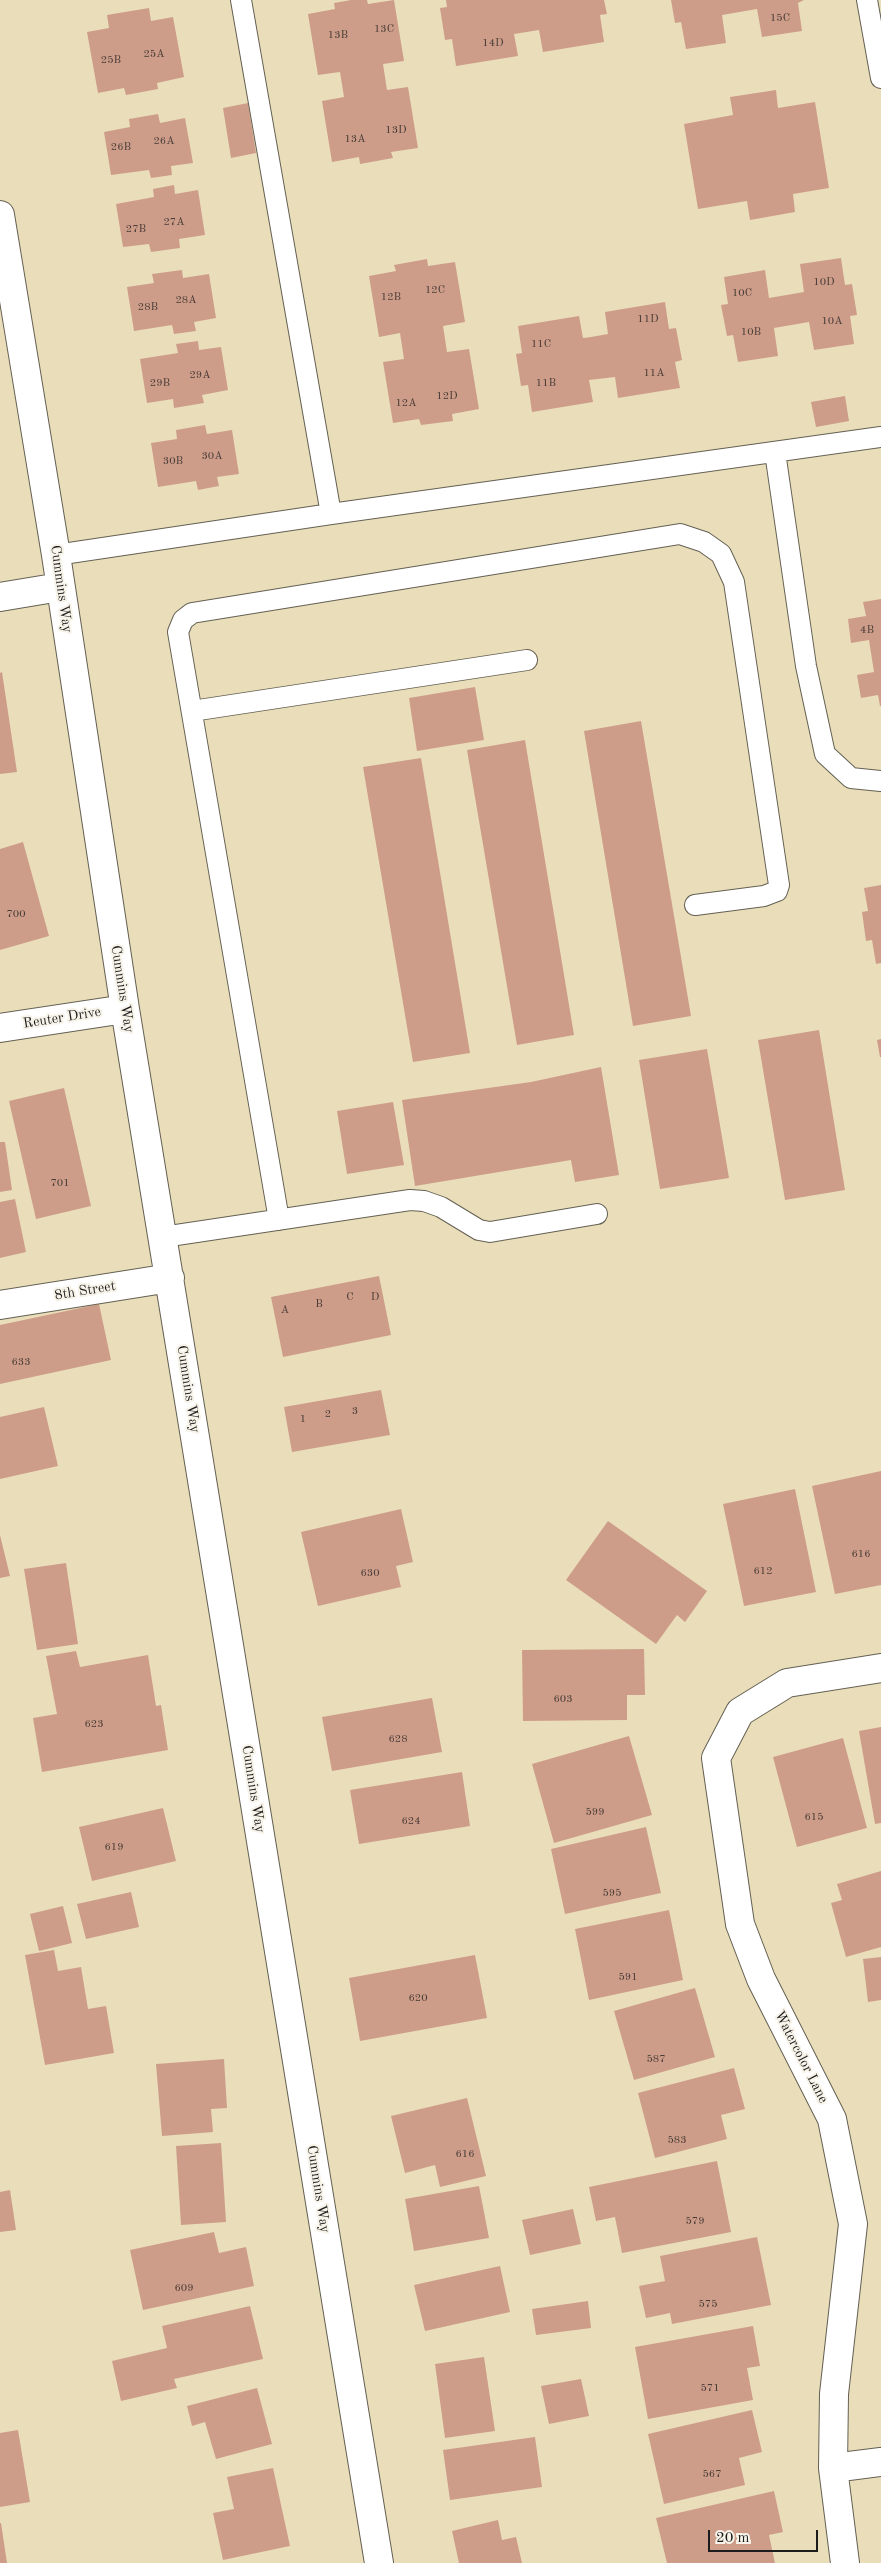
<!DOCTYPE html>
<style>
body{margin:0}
#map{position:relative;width:881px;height:2563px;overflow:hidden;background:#eadeba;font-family:"Old Standard TT",serif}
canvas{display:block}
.scale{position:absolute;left:708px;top:2530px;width:110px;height:22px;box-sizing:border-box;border:2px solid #1c1c1c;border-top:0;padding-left:6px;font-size:15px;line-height:18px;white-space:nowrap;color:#1c1c1c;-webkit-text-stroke:4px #f7f3e8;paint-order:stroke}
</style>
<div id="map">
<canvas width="881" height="2563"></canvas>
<div class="scale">20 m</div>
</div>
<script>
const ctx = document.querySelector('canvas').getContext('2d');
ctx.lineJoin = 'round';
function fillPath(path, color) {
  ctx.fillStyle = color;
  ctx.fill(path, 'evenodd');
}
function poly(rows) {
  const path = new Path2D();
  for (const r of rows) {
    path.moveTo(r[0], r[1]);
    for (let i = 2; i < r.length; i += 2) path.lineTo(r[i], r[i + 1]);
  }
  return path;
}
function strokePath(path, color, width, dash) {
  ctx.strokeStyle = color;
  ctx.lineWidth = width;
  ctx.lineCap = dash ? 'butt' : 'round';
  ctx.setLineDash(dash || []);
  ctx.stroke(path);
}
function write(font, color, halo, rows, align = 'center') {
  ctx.font = font + ' "Old Standard TT",serif';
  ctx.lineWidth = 4;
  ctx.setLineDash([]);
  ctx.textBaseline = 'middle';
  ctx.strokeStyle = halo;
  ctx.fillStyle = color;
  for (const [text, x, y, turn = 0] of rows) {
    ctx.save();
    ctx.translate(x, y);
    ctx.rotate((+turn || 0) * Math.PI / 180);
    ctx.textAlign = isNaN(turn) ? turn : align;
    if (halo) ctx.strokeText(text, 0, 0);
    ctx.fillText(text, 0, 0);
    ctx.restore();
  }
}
fillPath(poly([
 [351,0,367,0,368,4,394,0,404,61,383,64,387,90,408,87,418,148,391,152,393,158,360,164,359,157,332,162,322,101,344,97,340,72,318,75,308,14,335,9,334,3],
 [446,0,604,0,607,14,600,15,604,42,543,52,539,30,514,34,518,56,456,66,452,39,445,40,440,8,447,7],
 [671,0,804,0,798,3,802,31,762,37,757,9,722,15,726,43,686,49,681,22,675,23],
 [149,8,151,21,173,17,184,77,157,83,158,89,126,95,124,88,98,93,87,32,109,28,107,15],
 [776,90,778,108,815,102,829,188,793,194,795,212,750,220,747,201,698,209,684,124,733,115,730,97],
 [248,103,256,153,231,158,223,108],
 [158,114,160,123,185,118,193,163,171,166,172,175,151,178,149,170,111,175,104,132,130,127,129,119],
 [174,185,175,194,198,190,205,235,179,239,180,248,151,252,149,244,123,247,116,204,154,197,153,189],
 [841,258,845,285,852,284,857,315,850,316,854,344,814,350,809,322,774,328,778,356,738,362,733,335,727,336,721,305,728,304,724,277,765,270,769,298,804,292,800,264],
 [427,259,428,266,455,262,465,322,443,326,447,352,469,349,479,409,452,414,453,421,421,425,419,419,393,423,383,362,404,359,400,333,379,337,369,276,396,271,394,265],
 [182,270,183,278,209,274,216,318,194,322,196,331,174,334,172,325,134,331,127,287,154,283,152,274],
 [665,302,669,329,676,328,682,360,675,362,680,388,618,398,615,377,589,380,593,402,532,412,528,385,521,386,516,354,522,353,518,326,579,316,583,338,591,337,608,334,605,312],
 [198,341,199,350,221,347,228,390,202,395,204,403,174,408,173,399,147,403,140,359,178,353,176,344],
 [845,396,849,421,816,427,811,402],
 [205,425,207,434,232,430,239,474,217,477,219,486,198,490,196,481,158,487,151,443,177,439,176,430],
 [881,599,881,706,880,706,878,695,861,698,857,675,874,672,869,640,851,643,848,619,866,616,863,602],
 [2,672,17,772,0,774,0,673],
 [475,687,484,740,417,751,409,698],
 [641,721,691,1016,633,1026,584,731],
 [525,740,574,1035,517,1045,467,750],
 [421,758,470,1053,413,1062,363,767],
 [23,842,49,936,0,950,0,849],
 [881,885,881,963,876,964,872,940,866,941,862,912,868,911,864,888],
 [819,1030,845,1190,785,1200,758,1040],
 [881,1039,881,1057,880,1057,877,1040],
 [707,1049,729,1178,660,1189,639,1060],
 [601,1067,619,1175,575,1182,571,1160,415,1186,402,1100,531,1082],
 [64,1088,91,1206,36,1219,9,1101],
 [393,1102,404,1165,347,1174,337,1111],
 [0,1142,5,1142,12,1190,0,1192],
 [15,1199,26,1252,0,1258,0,1202],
 [379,1276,391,1335,283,1357,271,1297],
 [99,1304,111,1360,0,1384,0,1325],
 [381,1390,390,1435,292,1452,284,1407],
 [44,1407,58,1466,0,1479,0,1417],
 [881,1471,881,1585,835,1594,812,1486],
 [795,1489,816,1592,744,1606,723,1504],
 [401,1509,413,1562,396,1566,401,1587,318,1606,301,1532],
 [608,1521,707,1591,685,1622,677,1615,656,1644,566,1580],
 [0,1535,10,1576,0,1578],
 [66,1563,78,1644,37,1650,24,1569],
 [644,1649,645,1695,627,1695,627,1720,523,1721,522,1650],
 [76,1651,80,1667,148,1655,156,1706,161,1705,168,1750,42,1772,33,1718,57,1714,46,1656],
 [432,1698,442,1752,332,1771,322,1717],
 [881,1727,881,1823,875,1824,859,1731],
 [629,1736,652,1815,554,1843,532,1764],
 [843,1738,867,1828,797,1847,773,1757],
 [462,1772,470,1826,359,1844,350,1790],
 [163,1808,176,1861,92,1881,79,1827],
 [646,1827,661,1893,565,1914,551,1849],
 [881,1871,881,1947,846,1957,831,1903,842,1900,837,1884],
 [131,1892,139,1927,86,1939,77,1904],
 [63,1906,72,1943,39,1951,30,1914],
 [669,1910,683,1980,589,2000,575,1929],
 [54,1950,58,1971,81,1967,88,2009,106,2006,114,2053,45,2065,25,1955],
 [475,1955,487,2018,360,2041,349,1978],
 [881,1957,881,2000,868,2002,863,1959],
 [695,1988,715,2057,634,2080,614,2011],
 [224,2059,227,2108,211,2109,213,2132,162,2136,156,2064],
 [734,2068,745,2109,721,2115,727,2139,655,2158,638,2093],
 [467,2098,486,2176,440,2187,435,2165,405,2173,391,2116],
 [221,2143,226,2222,181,2225,176,2146],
 [717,2161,731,2232,622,2253,615,2217,596,2221,589,2187],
 [479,2186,489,2238,414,2251,405,2199],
 [10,2190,16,2230,0,2232,0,2192],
 [573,2209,581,2244,530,2255,522,2220],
 [214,2232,219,2253,246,2247,254,2286,143,2310,130,2250],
 [757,2237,771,2305,672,2324,670,2313,646,2318,639,2286,665,2281,660,2256],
 [500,2266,510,2312,425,2331,414,2285],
 [588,2301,591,2328,536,2335,532,2309],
 [250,2306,263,2359,174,2379,177,2388,121,2401,112,2361,167,2348,162,2326],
 [753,2326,760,2366,747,2368,753,2400,648,2419,635,2347],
 [484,2357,495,2431,445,2438,435,2364],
 [581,2379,589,2416,549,2424,541,2386],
 [257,2388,272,2444,216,2459,205,2422,192,2426,187,2406],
 [752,2410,762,2452,739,2458,745,2485,664,2504,648,2434],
 [18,2430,30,2502,0,2507,0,2433],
 [535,2437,542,2487,450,2500,443,2450],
 [273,2468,290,2546,223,2560,213,2513,234,2509,227,2477],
 [774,2491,783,2532,769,2535,775,2563,667,2563,656,2518],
 [498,2520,502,2540,516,2537,522,2563,459,2563,452,2531],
 [0,2523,1,2523,7,2563,0,2563]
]), '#ce9d89');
const lane = poly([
 [241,0,331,514],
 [867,0,881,78],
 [775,452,806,666,825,754,851,778,881,781],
 [56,555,331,514,881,437],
 [192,711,527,660],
 [279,1220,178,632,183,620,192,613,680,534,704,542,721,554,734,582,779,885,777,891,764,896,695,905],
 [163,1237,410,1200,424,1201,441,1207,479,1230,490,1232,597,1214]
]);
const street = poly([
 [0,215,56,555,125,1009,379,2563],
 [0,597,60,587],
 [0,1028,125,1009],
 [0,1305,170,1278],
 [833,2468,881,2462],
 [845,2563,833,2468,834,2394,853,2224,832,2119,761,1979,740,1924,716,1758,740,1712,787,1683,881,1668]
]);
strokePath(lane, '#646053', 22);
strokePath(street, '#646053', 30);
strokePath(lane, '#fff', 20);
strokePath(street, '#fff', 28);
write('11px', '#483c37', null, [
 ["15C",780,18],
 ["13C",384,29],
 ["13B",338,35],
 ["14D",493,43],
 ["25A",154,54],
 ["25B",111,60],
 ["13D",396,130],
 ["13A",355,139],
 ["26A",164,141],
 ["26B",121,147],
 ["27A",174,222],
 ["27B",136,229],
 ["10D",824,282],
 ["12C",435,290],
 ["10C",742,293],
 ["12B",391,297],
 ["28A",186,300],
 ["28B",148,307],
 ["11D",648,319],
 ["10A",832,321],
 ["10B",751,332],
 ["11C",541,344],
 ["11A",654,373],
 ["29A",200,375],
 ["29B",160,383],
 ["11B",546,383],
 ["12D",447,396],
 ["12A",406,403],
 ["30A",212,456],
 ["30B",173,461],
 ["4B",867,630],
 ["700",16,914],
 ["701",60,1183],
 ["C",350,1297],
 ["D",375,1297],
 ["B",319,1304],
 ["A",285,1310],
 ["633",21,1362],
 ["3",355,1411],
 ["2",328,1414],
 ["1",303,1419],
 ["616",861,1554],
 ["612",763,1571],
 ["630",370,1573],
 ["603",563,1699],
 ["623",94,1724],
 ["628",398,1739],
 ["599",595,1812],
 ["615",814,1817],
 ["624",411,1821],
 ["619",114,1847],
 ["595",612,1893],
 ["591",628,1977],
 ["620",418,1998],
 ["587",656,2059],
 ["583",677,2140],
 ["616",465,2154],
 ["579",695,2221],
 ["609",184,2288],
 ["575",708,2304],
 ["571",710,2388],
 ["567",712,2474]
]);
write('14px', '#1c1c1c', '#f7f3e8', [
 ["Cummins Way",61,589,82],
 ["Cummins Way",122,989,81],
 ["Reuter Drive",62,1018,-9],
 ["8th Street",85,1291,-9],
 ["Cummins Way",188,1389,81],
 ["Cummins Way",253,1789,81],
 ["Watercolor Lane",801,2057,63],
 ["Cummins Way",318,2189,81]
]);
</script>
